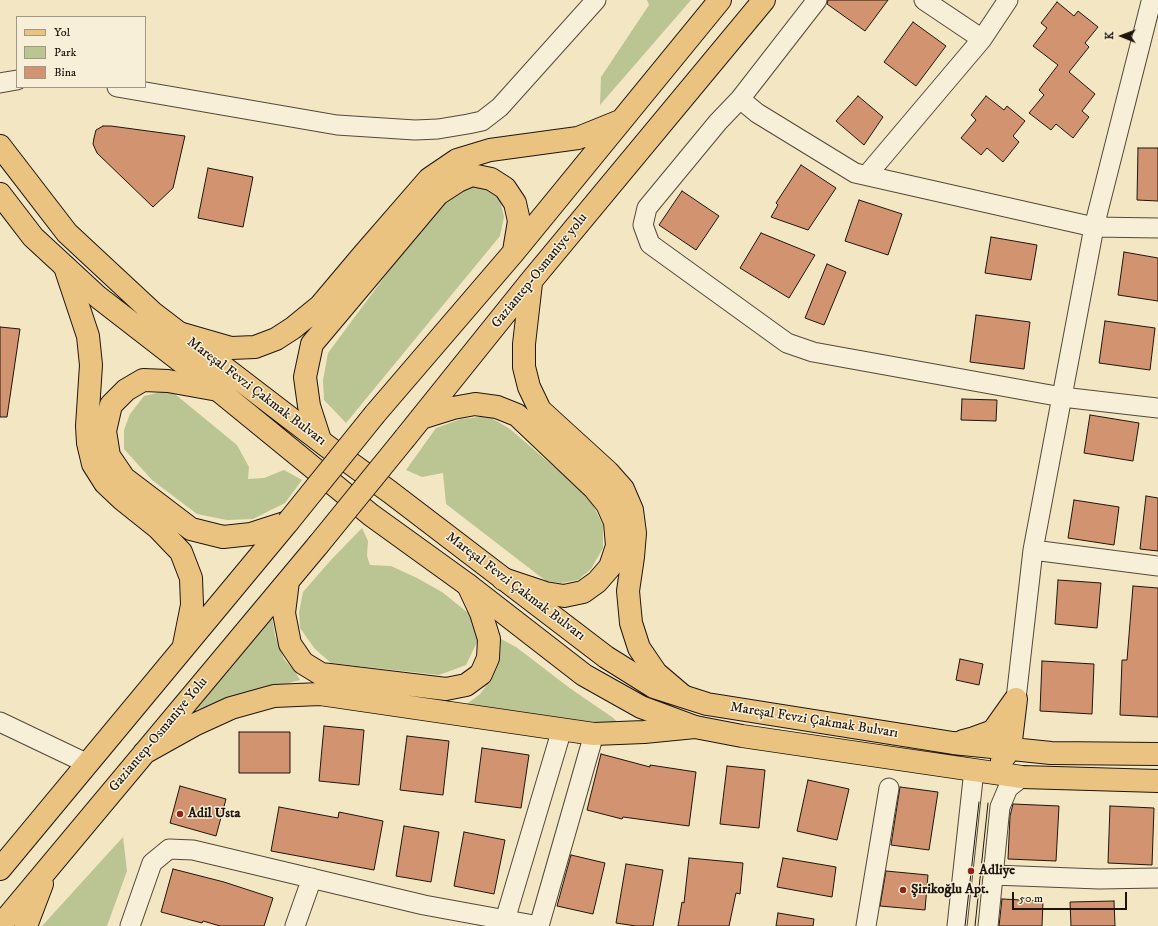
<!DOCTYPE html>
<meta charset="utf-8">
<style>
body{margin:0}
#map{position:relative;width:1158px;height:926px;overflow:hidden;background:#f3e6c2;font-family:"IM FELL DW Pica",serif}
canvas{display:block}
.legend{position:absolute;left:16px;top:16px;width:130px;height:72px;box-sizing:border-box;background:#f7efd7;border:1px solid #a19886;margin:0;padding:5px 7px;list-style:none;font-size:12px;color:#1f150d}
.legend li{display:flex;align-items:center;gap:8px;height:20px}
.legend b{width:20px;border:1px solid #a19886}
.north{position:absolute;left:1102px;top:16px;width:40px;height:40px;-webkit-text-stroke:3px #f7efd7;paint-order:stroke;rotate:271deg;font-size:11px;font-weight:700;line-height:16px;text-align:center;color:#1f150d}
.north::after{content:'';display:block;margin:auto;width:14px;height:18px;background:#1f150d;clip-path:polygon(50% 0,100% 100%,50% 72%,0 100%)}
.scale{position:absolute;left:1012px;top:892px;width:115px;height:18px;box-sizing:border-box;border:2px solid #1f150d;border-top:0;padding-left:5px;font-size:12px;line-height:14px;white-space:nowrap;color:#1f150d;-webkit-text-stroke:3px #f7efd7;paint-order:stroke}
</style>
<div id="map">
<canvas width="1158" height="926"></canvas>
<ul class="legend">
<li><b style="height:5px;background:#eac381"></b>Yol</li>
<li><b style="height:11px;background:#bbc593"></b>Park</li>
<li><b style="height:11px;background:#d29470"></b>Bina</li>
</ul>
<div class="north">K</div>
<div class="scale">50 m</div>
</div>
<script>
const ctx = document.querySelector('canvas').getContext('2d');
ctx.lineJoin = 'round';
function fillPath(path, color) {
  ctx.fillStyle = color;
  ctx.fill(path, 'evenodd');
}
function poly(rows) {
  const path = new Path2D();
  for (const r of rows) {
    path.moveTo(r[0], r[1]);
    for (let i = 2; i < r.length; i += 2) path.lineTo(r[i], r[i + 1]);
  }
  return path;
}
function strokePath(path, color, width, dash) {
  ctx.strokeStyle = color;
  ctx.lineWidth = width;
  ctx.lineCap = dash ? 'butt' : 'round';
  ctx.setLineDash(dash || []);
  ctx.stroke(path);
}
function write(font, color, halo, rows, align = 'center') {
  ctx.font = font + ' "IM FELL DW Pica",serif';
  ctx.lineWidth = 3;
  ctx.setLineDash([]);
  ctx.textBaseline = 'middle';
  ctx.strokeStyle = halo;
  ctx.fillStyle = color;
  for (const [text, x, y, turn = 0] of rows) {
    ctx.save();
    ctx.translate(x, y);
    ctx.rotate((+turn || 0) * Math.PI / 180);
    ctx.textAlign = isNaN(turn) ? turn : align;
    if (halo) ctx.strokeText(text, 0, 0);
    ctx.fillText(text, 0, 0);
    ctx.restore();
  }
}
fillPath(poly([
 [647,0,691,0,600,105,601,77,649,5],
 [465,187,484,188,500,199,504,217,500,236,346,423,324,400,323,380,328,353,443,198],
 [170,390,237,445,249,467,248,479,264,478,284,470,302,480,285,503,253,519,227,520,197,514,152,480,124,449,124,430,130,414,144,396],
 [488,416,510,429,589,497,603,525,603,548,591,569,578,580,561,583,546,581,446,504,443,473,422,477,406,470,436,428,461,419],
 [362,528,368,541,367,556,370,565,391,566,417,578,442,592,472,616,478,640,466,665,439,675,331,663,315,649,300,628,299,612,303,592,330,561],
 [272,616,275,636,284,659,296,673,300,680,195,710],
 [501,639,516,647,571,689,612,717,622,726,559,720,463,707,480,694,493,677,500,660],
 [123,837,127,871,107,926,42,926]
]), '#bbc593');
const building = poly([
 [828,0,888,0,865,31,827,4,828,0],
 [1057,2,1074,16,1078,11,1098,27,1085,43,1089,47,1069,72,1095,94,1082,111,1089,117,1073,138,1056,124,1051,130,1029,113,1044,95,1039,90,1058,65,1033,46,1047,28,1041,23,1057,2],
 [913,22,946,46,916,86,884,62,913,22],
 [858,96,883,117,864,145,836,121,858,96],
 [986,96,1004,110,1007,106,1025,121,1013,136,1019,142,1003,162,987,148,981,155,961,138,976,120,971,115,986,96],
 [103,126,111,126,185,136,173,188,153,207,97,153,93,144,94,138,96,130,103,126],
 [1138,148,1158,148,1158,201,1137,200,1138,148],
 [801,165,836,188,808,230,771,217,778,205,776,203,801,165],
 [208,168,253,177,243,227,198,218,208,168],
 [682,191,719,216,696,250,659,225,682,191],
 [859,200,902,214,888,255,845,241,859,200],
 [761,233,815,255,789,298,740,268,761,233],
 [991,237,1037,245,1031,280,985,273,991,237],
 [1124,252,1158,258,1158,301,1118,295,1124,252],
 [827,264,846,272,824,325,805,318,827,264],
 [976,315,1030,322,1024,369,970,362,976,315],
 [1105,321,1155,328,1150,370,1099,363,1105,321],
 [0,327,20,329,7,417,0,417,0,327],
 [962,399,997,400,996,421,961,420,962,399],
 [1090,415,1139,423,1133,461,1084,453,1090,415],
 [1146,496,1158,498,1158,551,1140,549,1146,496],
 [1074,500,1119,507,1114,545,1068,538,1074,500],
 [1058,580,1101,583,1097,628,1055,624,1058,580],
 [1133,586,1158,588,1158,717,1120,715,1122,660,1127,660,1133,586],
 [960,659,983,664,979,685,956,680,960,659],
 [1042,661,1094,664,1092,714,1040,711,1042,661],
 [324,726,364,730,359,785,319,781,324,726],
 [239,732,290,732,290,773,239,773,239,732],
 [407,736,449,741,443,795,400,790,407,736],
 [482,748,529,755,521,808,475,802,482,748],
 [601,754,650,767,650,765,696,772,689,826,623,817,622,819,587,810,601,754],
 [727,766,765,770,759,828,720,824,727,766],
 [808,780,849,789,837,840,797,831,808,780],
 [180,786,226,799,216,836,170,823,180,786],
 [900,787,938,792,929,850,891,845,900,787],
 [1013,804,1059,806,1056,861,1008,859,1010,816,1013,804],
 [1110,806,1154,808,1152,865,1108,863,1110,806],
 [279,807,338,818,339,812,383,821,374,870,271,851,279,807],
 [404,826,439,832,431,882,396,876,404,826],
 [464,832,505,840,494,894,454,886,464,832],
 [571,855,605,863,593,914,557,906,571,855],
 [689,858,743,863,740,894,736,893,729,926,678,926,682,902,684,903,689,858],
 [783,858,836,867,832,897,777,887,783,858],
 [626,864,663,870,653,926,636,926,616,923,626,864],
 [173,869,224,882,273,898,264,926,220,926,203,921,202,923,161,912,173,869],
 [886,871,928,875,925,910,880,906,886,871],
 [1002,899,1043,901,1042,926,999,926,1002,899],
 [1114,901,1115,926,1071,926,1070,902,1114,901],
 [778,913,814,919,813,926,776,926,778,913]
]);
fillPath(building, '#d29470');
strokePath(building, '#1f150d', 1);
const minor = poly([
 [924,0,982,39],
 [0,83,17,80],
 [117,87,337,125,415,130,438,129,468,124,482,121,500,107,596,0],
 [740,99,817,0],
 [867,175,982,39,1008,0],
 [1158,228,1094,227,855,173,757,113,740,99,718,122,647,208,643,225,650,244,787,343,813,352,1062,397,1158,408],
 [1033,550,1158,566],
 [1016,699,1033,550,1094,227,1151,2],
 [0,722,88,764],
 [993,875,1099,879,1158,878],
 [505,920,562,729],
 [130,926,152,863,169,849,193,850,424,905,539,926],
 [295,926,312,878],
 [539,926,594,734],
 [866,926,889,788],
 [957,926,974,770],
 [988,926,1000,807,1008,788,1022,777]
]);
const major = poly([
 [0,146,67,233,153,313,324,444,390,492,606,657,654,687,707,704,953,743,1051,753,1158,754],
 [0,194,33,237,98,297,218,390,371,515,468,585,584,675,641,707,695,727,742,736,974,770,1022,777,1158,781],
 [963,741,974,738,993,731,1015,700],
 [1002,760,1010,749,1016,699]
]);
const highway = poly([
 [65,267,88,336,91,365,87,426,88,443,93,464,105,483,123,500,158,528,181,552,191,578,192,605,184,645],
 [531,283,524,344,524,367,529,387,540,410,608,472,623,489,632,510,635,533,633,557,628,591,631,623,639,648,656,673,683,696],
 [179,333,231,348,255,347,276,339,293,328,320,306,363,255,429,179,457,160,490,150,578,138,620,121],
 [218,390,168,381,143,380,126,390,111,405,105,431,109,456,124,478,191,529,223,537,251,534,288,522],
 [375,414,514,252,720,0],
 [421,418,453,408,475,404,497,407,517,415,594,488,607,504,615,522,617,546,610,567,597,582,583,592,564,596,545,593,503,579],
 [405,438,531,281,764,0],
 [320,440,309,406,305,377,312,344,438,194,458,181,472,175,491,179,505,188,515,203,519,221,514,251],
 [288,581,284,613,290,644,303,663,321,674,446,689,466,685,481,674,488,658,489,639,481,613,468,585],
 [144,753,196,724,231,708,274,696,320,694,594,734,644,732,695,727],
 [0,869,288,522],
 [0,926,318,545],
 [26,926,42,884]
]);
strokePath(minor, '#54493a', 21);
strokePath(major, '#1f150d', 24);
strokePath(highway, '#1f150d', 24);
strokePath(minor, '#f7efd7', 19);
strokePath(major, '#eac381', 22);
strokePath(highway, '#eac381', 22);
strokePath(poly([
 [965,926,979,802],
 [975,926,988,803]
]), '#1f150d', 1);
const highwayBridge = poly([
 [288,522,375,414],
 [318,545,405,438]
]);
strokePath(highwayBridge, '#1f150d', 24, []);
strokePath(highwayBridge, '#eac381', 22);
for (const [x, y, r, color] of [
 [180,814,4,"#8f2418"],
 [971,871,4,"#8f2418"],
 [903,890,4,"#8f2418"]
]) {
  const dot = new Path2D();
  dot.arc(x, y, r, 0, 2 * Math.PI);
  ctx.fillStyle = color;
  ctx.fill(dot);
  strokePath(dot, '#f7efd7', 1.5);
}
write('14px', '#1f150d', '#f7efd7', [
 ["Gaziantep-Osmaniye yolu",540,271,-51],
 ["Mareşal Fevzi Çakmak Bulvarı",256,392,37],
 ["Mareşal Fevzi Çakmak Bulvarı",515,587,37],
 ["Mareşal Fevzi Çakmak Bulvarı",814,721,9],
 ["Gaziantep-Osmaniye Yolu",159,735,-50]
]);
write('bold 14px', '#1f150d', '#f7efd7', [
 ["Adil Usta",188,814],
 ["Adliye",979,871],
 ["Şirikoğlu Apt.",911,890]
], 'left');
</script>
